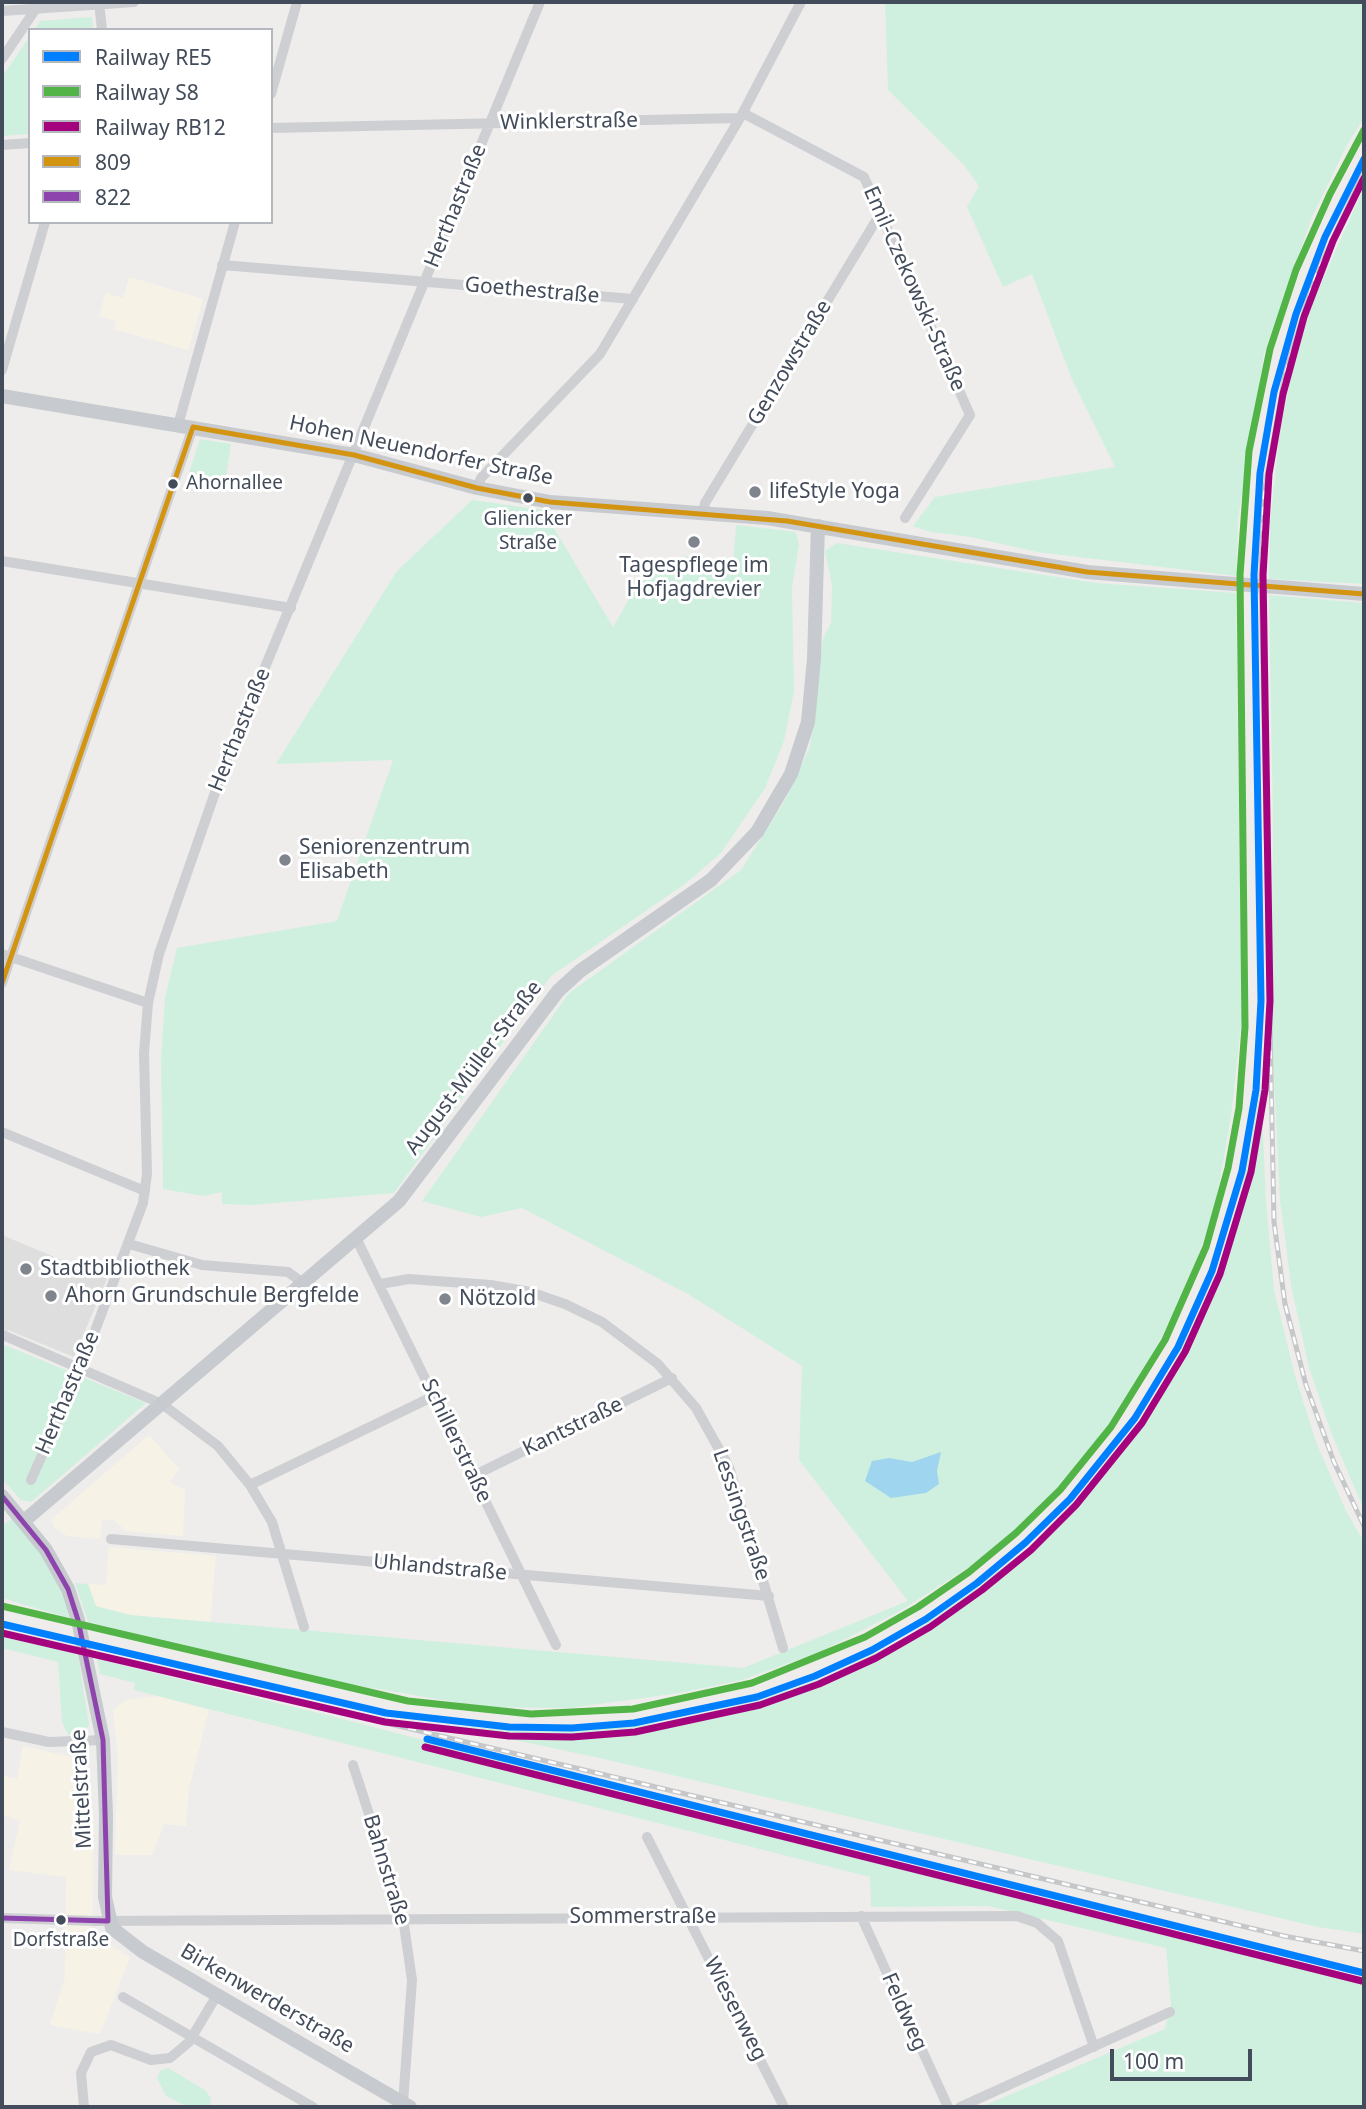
<!DOCTYPE html>
<meta charset="utf-8">
<style>
body{margin:0}
#map{position:relative;width:1366px;height:2109px;overflow:hidden;background:#eeedec;font-family:"Noto Sans",sans-serif}
canvas{display:block}
.frame{position:absolute;inset:0;border:4px solid #434c5a;pointer-events:none}
.legend{position:absolute;left:28px;top:28px;width:245px;height:196px;box-sizing:border-box;background:#fff;border:2px solid #b4b7bd;margin:0;padding:9px 12px;list-style:none;font-size:21px;color:#434c5a}
.legend li{display:flex;align-items:center;gap:14px;height:35px}
.legend b{width:35px;border:2px solid #b4b7bd}
.scale{position:absolute;left:1110px;top:2049px;width:142px;height:32px;box-sizing:border-box;border:4px solid #434c5a;border-top:0;padding-left:9px;font-size:21px;line-height:24px;white-space:nowrap;color:#434c5a;-webkit-text-stroke:5px #fff;paint-order:stroke}
</style>
<div id="map">
<canvas width="1366" height="2109"></canvas>
<div class="frame"></div>
<ul class="legend">
<li><b style="height:9px;background:#0080ff"></b>Railway RE5</li>
<li><b style="height:9px;background:#52b447"></b>Railway S8</li>
<li><b style="height:9px;background:#a5027d"></b>Railway RB12</li>
<li><b style="height:9px;background:#d39412"></b>809</li>
<li><b style="height:9px;background:#8e44ad"></b>822</li>
</ul>
<div class="scale">100 m</div>
</div>
<script>
const ctx = document.querySelector('canvas').getContext('2d');
ctx.lineJoin = 'round';
function fillPath(path, color) {
  ctx.fillStyle = color;
  ctx.fill(path, 'evenodd');
}
function poly(rows) {
  const path = new Path2D();
  for (const r of rows) {
    path.moveTo(r[0], r[1]);
    for (let i = 2; i < r.length; i += 2) path.lineTo(r[i], r[i + 1]);
  }
  return path;
}
function strokePath(path, color, width, dash) {
  ctx.strokeStyle = color;
  ctx.lineWidth = width;
  ctx.lineCap = dash ? 'butt' : 'round';
  ctx.setLineDash(dash || []);
  ctx.stroke(path);
}
function write(font, color, halo, rows, align = 'center') {
  ctx.font = font + ' "Noto Sans",sans-serif';
  ctx.lineWidth = 6;
  ctx.setLineDash([]);
  ctx.textBaseline = 'middle';
  ctx.strokeStyle = halo;
  ctx.fillStyle = color;
  for (const [text, x, y, turn = 0] of rows) {
    ctx.save();
    ctx.translate(x, y);
    ctx.rotate((+turn || 0) * Math.PI / 180);
    ctx.textAlign = isNaN(turn) ? turn : align;
    if (halo) ctx.strokeText(text, 0, 0);
    ctx.fillText(text, 0, 0);
    ctx.restore();
  }
}
fillPath(poly([
 [129,277,203,299,188,350,114,329,116,321,99,316,106,293,123,298],
 [149,1435,179,1469,169,1482,185,1490,183,1536,126,1531,114,1520,102,1520,100,1539,67,1536,54,1527,51,1520],
 [109,1547,216,1556,210,1622,130,1615,96,1606,88,1584,106,1585],
 [158,1696,209,1710,189,1788,186,1826,164,1824,152,1855,115,1855,118,1757,113,1710,126,1700],
 [23,1746,84,1760,94,1818,92,1935,130,1957,100,2034,50,2025,65,1977,66,1877,9,1870,20,1821,2,1815,2,1776,17,1779]
]), '#f6f3e6');
fillPath(poly([
 [2,1235,107,1279,74,1357,8,1330,2,1344]
]), '#dfdede');
fillPath(poly([
 [885,2,1364,2,1364,118,1347,145,1312,217,1264,354,1238,519,1237,576,1037,552,971,537,930,532,913,526,935,497,1115,467,1071,377,1032,274,1003,287,967,207,979,186,964,165,888,90],
 [92,17,93,30,34,30,40,21],
 [30,36,30,134,2,136,2,77],
 [1364,187,1364,584,1269,579,1270,525,1279,436,1293,365,1314,299],
 [200,439,231,444,224,491,187,479],
 [472,500,543,510,613,627,644,573,686,556,733,564,736,525,796,532,799,545,792,588,794,691,784,741,765,788,721,853,685,884,551,976,394,1193,252,1205,222,1204,222,1192,203,1196,163,1189,161,1058,165,998,177,948,337,921,393,760,276,764,397,571],
 [837,543,1096,583,1236,593,1242,1016,1231,1116,1215,1207,1190,1279,1148,1365,1111,1423,1062,1486,1015,1532,969,1567,900,1611,822,1651,742,1680,679,1693,570,1708,484,1707,343,1683,88,1622,75,1583,88,1584,96,1606,130,1615,743,1668,908,1601,799,1460,802,1366,688,1294,522,1208,481,1217,422,1201,569,993,741,870,784,802,810,747,823,639,831,623,832,585,825,551],
 [1269,595,1364,603,1364,1510,1332,1435,1309,1368,1291,1285,1280,1200,1271,1016,1273,822],
 [1261,1085,1266,1202,1274,1290,1294,1372,1316,1442,1346,1511,1364,1542,1364,1934,1318,1927,604,1759,444,1725,520,1731,584,1730,659,1723,753,1702,828,1676,907,1637,1033,1545,1081,1497,1130,1437,1168,1374,1210,1291,1237,1212],
 [2,1344,146,1403,31,1502,21,1500,2,1479],
 [17,1516,62,1581,69,1618,2,1598,2,1525],
 [2,1635,78,1655,89,1724,85,1735,68,1735,62,1722,58,1662,2,1648],
 [97,1659,339,1718,751,1826,1364,1979,1364,2107,981,2107,1165,2029,1171,2005,1166,1948,988,1906,871,1907,870,1877,134,1690,135,1683,100,1674],
 [168,2068,205,2090,211,2098,210,2107,188,2107,166,2096,157,2078,161,2070]
]), '#cff0df');
fillPath(poly([
 [941,1452,937,1471,939,1484,926,1493,891,1498,865,1481,872,1461,889,1458,912,1462]
]), '#a0d5f0');
strokePath(poly([
 [99,2,102,30],
 [2,11,134,2],
 [2,59,37,7],
 [271,94,297,2],
 [743,113,864,177,970,415,905,518],
 [271,128,740,118],
 [2,145,30,143],
 [222,265,633,299],
 [2,370,45,222],
 [178,425,235,222],
 [477,488,481,478,600,354,740,118,801,2],
 [703,513,705,503,880,214],
 [2,561,291,608],
 [2,954,148,1003],
 [2,983,193,427],
 [2,1132,145,1191],
 [356,1238,556,1645],
 [129,1244,202,1265,288,1272,303,1283],
 [380,1284,409,1279,491,1285,530,1292,565,1304,602,1322,658,1364,696,1408,729,1467,783,1648],
 [5,1336,162,1404,218,1446,250,1485,272,1522,304,1627],
 [473,1476,672,1378],
 [31,1480,81,1368,143,1203,147,1174,144,1053,148,1003,159,954,179,896,225,764,540,2],
 [250,1485,434,1396],
 [111,1539,769,1596],
 [2,1732,49,1742,103,1740],
 [353,1765,403,1918,412,1980,403,2103],
 [647,1837,784,2107],
 [861,1916,948,2107],
 [2,1918,97,1921,1017,1916,1037,1923,1058,1941,1094,2047],
 [123,1997,313,2107],
 [84,2107,81,2073,91,2052,111,2045,151,2060,170,2058,189,2042,217,1995],
 [960,2107,1170,2012]
]), '#cdcfd2', 10);
strokePath(poly([
 [2,396,354,455,477,488,550,502,767,518,1087,572,1208,582],
 [1291,588,1364,594],
 [2,1496,46,1550,68,1589,78,1620,103,1740,106,1815,105,1897,112,1928,143,1952,410,2107],
 [24,1521,399,1201,558,991,580,971,711,880,757,832,791,774,808,722,814,659,818,526]
]), '#c7cace', 14);
const rail = poly([
 [1364,172,1315,277,1285,374,1264,494,1261,575,1274,1222,1285,1304,1306,1385,1334,1462,1364,1526],
 [268,1695,1284,1936,1364,1951]
]);
strokePath(rail, '#c5c7c9', 5);
strokePath(rail, '#fff', 2.5, [8]);
strokePath(poly([
 [1208,582,1291,588]
]), '#c7cace', 14);
strokePath(poly([
 [193,427,354,455,477,488,550,502,787,521,1087,572,1364,594],
 [2,983,193,427]
]), '#d39412', 5);
strokePath(poly([
 [2,1496,46,1550,68,1589,78,1620,103,1740,108,1921],
 [2,1918,108,1921]
]), '#8e44ad', 5);
strokePath(poly([
 [2,1624,386,1713,509,1727,572,1728,634,1723,757,1697,815,1676,872,1650,926,1619,977,1583,1025,1543,1070,1499,1135,1418,1178,1347,1212,1271,1242,1171,1256,1090,1261,1001,1254,575,1260,473,1274,392,1296,314,1325,237,1364,159],
 [427,1739,1364,1973]
]), '#0080ff', 7);
strokePath(poly([
 [2,1606,408,1701,531,1714,633,1709,752,1683,865,1637,918,1607,969,1572,1016,1533,1060,1490,1111,1427,1165,1340,1206,1247,1228,1168,1239,1108,1245,1027,1240,575,1249,451,1270,349,1296,270,1330,194,1364,130]
]), '#52b447', 7);
strokePath(poly([
 [2,1633,385,1722,509,1736,572,1737,635,1732,760,1705,819,1684,876,1658,930,1627,982,1590,1031,1550,1076,1505,1142,1423,1185,1352,1220,1274,1251,1172,1265,1090,1270,1001,1263,575,1269,474,1283,394,1304,317,1333,241,1364,178],
 [425,1747,1362,1981]
]), '#a5027d', 7);
for (const [x, y, r, color] of [
 [173,484,6,"#434c5a"],
 [755,492,7,"#7f848d"],
 [528,498,6,"#434c5a"],
 [694,542,7,"#7f848d"],
 [285,860,7,"#7f848d"],
 [26,1269,7,"#7f848d"],
 [51,1296,7,"#7f848d"],
 [445,1299,7,"#7f848d"],
 [61,1920,6,"#434c5a"]
]) {
  const dot = new Path2D();
  dot.arc(x, y, r, 0, 2 * Math.PI);
  ctx.fillStyle = color;
  ctx.fill(dot);
  strokePath(dot, '#fff', 2.5);
}
write('19px', '#434c5a', '#fff', [
 ["Ahornallee",186,484,"left"],
 ["Glienicker",528,520],
 ["Straße",528,544],
 ["Dorfstraße",61,1941]
]);
write('21px', '#434c5a', '#fff', [
 ["Winklerstraße",569,122,-1],
 ["Herthastraße",456,206,-68],
 ["Emil-Czekowski-Straße",914,289,66],
 ["Goethestraße",532,291,5],
 ["Genzowstraße",790,363,-59],
 ["Hohen Neuendorfer Straße",421,451,12],
 ["Herthastraße",240,730,-68],
 ["August-Müller-Straße",474,1068,-53],
 ["Herthastraße",68,1393,-67],
 ["Kantstraße",573,1427,-26],
 ["Schillerstraße",456,1441,64],
 ["Lessingstraße",741,1515,71],
 ["Uhlandstraße",440,1568,5],
 ["Mittelstraße",82,1789,-93],
 ["Bahnstraße",386,1870,73],
 ["Sommerstraße",643,1917],
 ["Birkenwerderstraße",267,1999,30],
 ["Wiesenweg",735,2009,63],
 ["Feldweg",904,2012,66]
]);
write('21px', '#434c5a', '#fff', [
 ["lifeStyle Yoga",769,492],
 ["Tagespflege im",694,566,"center"],
 ["Hofjagdrevier",694,590,"center"],
 ["Seniorenzentrum",299,848],
 ["Elisabeth",299,872],
 ["Stadtbibliothek",40,1269],
 ["Ahorn Grundschule Bergfelde",65,1296],
 ["Nötzold",459,1299]
], 'left');
</script>
